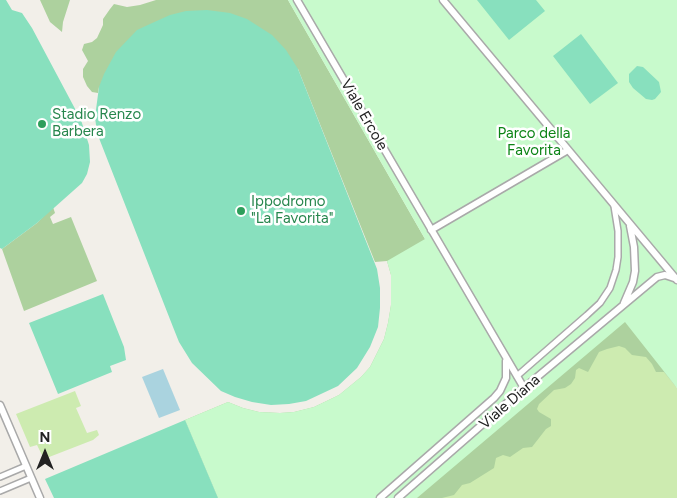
<!DOCTYPE html>
<style>
body{margin:0}
#map{position:relative;width:677px;height:498px;overflow:hidden;background:#f2efe9;font-family:Figtree,sans-serif}
canvas{display:block}
.north{position:absolute;left:20px;top:428px;width:50px;height:50px;-webkit-text-stroke:4px #fff;paint-order:stroke;rotate:0deg;font-size:14px;font-weight:700;line-height:20px;text-align:center;color:#222}
.north::after{content:'';display:block;margin:auto;width:18px;height:22px;background:#222;clip-path:polygon(50% 0,100% 100%,50% 72%,0 100%)}
</style>
<div id="map">
<canvas width="677" height="498"></canvas>
<div class="north">N</div>
</div>
<script>
const ctx = document.querySelector('canvas').getContext('2d');
ctx.lineJoin = 'round';
function fillPath(path, color) {
  ctx.fillStyle = color;
  ctx.fill(path, 'evenodd');
}
function poly(rows) {
  const path = new Path2D();
  for (const r of rows) {
    path.moveTo(r[0], r[1]);
    for (let i = 2; i < r.length; i += 2) path.lineTo(r[i], r[i + 1]);
  }
  return path;
}
function strokePath(path, color, width, dash) {
  ctx.strokeStyle = color;
  ctx.lineWidth = width;
  ctx.lineCap = dash ? 'butt' : 'round';
  ctx.setLineDash(dash || []);
  ctx.stroke(path);
}
function write(font, color, halo, rows, align = 'center') {
  ctx.font = font + ' Figtree,sans-serif';
  ctx.lineWidth = 5;
  ctx.setLineDash([]);
  ctx.textBaseline = 'middle';
  ctx.strokeStyle = halo;
  ctx.fillStyle = color;
  for (const [text, x, y, turn = 0] of rows) {
    ctx.save();
    ctx.translate(x, y);
    ctx.rotate((+turn || 0) * Math.PI / 180);
    ctx.textAlign = isNaN(turn) ? turn : align;
    if (halo) ctx.strokeText(text, 0, 0);
    ctx.fillText(text, 0, 0);
    ctx.restore();
  }
}
fillPath(poly([
 [625,322,677,388,677,498,417,498],
 [75,391,81,406,76,408,87,433,97,430,99,435,93,440,44,459,37,445,30,447,16,414]
]), '#cdebb0');
fillPath(poly([
 [40,0,70,0,63,22,62,32,50,22],
 [156,0,288,0,425,239,464,295,218,498,185,420,228,402,243,408,259,412,280,413,294,412,314,407,339,395,361,377,370,367,384,339,388,323,391,305,391,275,387,261,375,262,298,69,99,87,98,93,92,92,87,86,83,77,83,69,88,61,82,50,84,44,92,42,97,38,103,25,103,19,110,9,114,4,127,7,140,5],
 [53,207,55,213,50,217,53,224,71,217,97,281,24,311,2,249,37,223],
 [631,306,677,388,664,372,656,372,652,364,646,357,632,355,625,348,619,346,607,349,599,352,588,372,579,368,576,370,575,378,571,384,565,388,554,390,539,404,537,409,539,412,551,419,551,426,546,429,532,447,523,448,510,457,503,455,496,458,494,468,470,483,462,485,454,495,442,498,404,498]
]), '#add19e');
fillPath(poly([
 [288,0,677,0,677,388,625,322,417,498,218,498,185,420,228,402,243,408,259,412,280,413,294,412,314,407,339,395,361,377,370,367,384,339,388,323,391,305,391,275,387,261,425,239]
]), '#c8facc');
fillPath(poly([
 [0,0,6,0,12,10,22,13,32,28,81,120,89,145,90,162,87,174,82,183,37,223,2,249,0,248],
 [477,0,536,0,545,11,509,40],
 [207,10,230,13,247,19,272,35,286,50,298,69,377,269,380,288,380,308,378,327,370,347,357,368,338,386,306,401,289,404,271,405,252,402,235,397,221,391,192,363,179,342,173,327,97,133,95,117,99,87,104,74,116,52,137,30,150,24,170,15,186,11],
 [581,34,618,83,590,104,553,56],
 [637,66,643,67,659,82,661,92,655,99,652,100,646,99,633,88,629,82,629,74],
 [103,294,124,347,126,360,110,366,112,372,58,394,29,323],
 [185,420,218,498,54,498,45,479]
]), '#88e0be');
fillPath(poly([
 [163,369,180,410,159,418,142,377]
]), '#aad3df');
const minor = poly([
 [517,376,587,315,600,303,610,288,616,270,618,257,618,231,614,206],
 [0,477,26,466],
 [0,491,31,478]
]);
const tertiary = poly([
 [297,0,524,388],
 [443,0,677,280],
 [431,230,568,150],
 [624,303,633,282,635,271,634,247,630,226],
 [0,405,40,498],
 [380,498,494,398,500,391,506,378,506,361],
 [398,498,524,388,657,277,665,275,674,278]
]);
strokePath(minor, '#a9a9a9', 8);
strokePath(tertiary, '#a9a9a9', 9);
strokePath(minor, '#fff', 5);
strokePath(tertiary, '#fff', 6);
for (const [x, y, r, color] of [
 [42,124,5,"#2e9e5b"],
 [241,211,5,"#2e9e5b"]
]) {
  const dot = new Path2D();
  dot.arc(x, y, r, 0, 2 * Math.PI);
  ctx.fillStyle = color;
  ctx.fill(dot);
  strokePath(dot, '#fff', 2);
}
write('15px', '#27864d', '#fff', [
 ["Stadio Renzo",52,115],
 ["Barbera",52,132],
 ["Ippodromo",251,202],
 ["\"La Favorita\"",251,219]
], 'left');
write('15px', '#222', '#fff', [
 ["Viale Ercole",364,115,60],
 ["Viale Diana",510,402,-41]
]);
write('15px', '#0c8416', '#fff', [
 ["Parco della",534,134],
 ["Favorita",534,151]
]);
</script>
